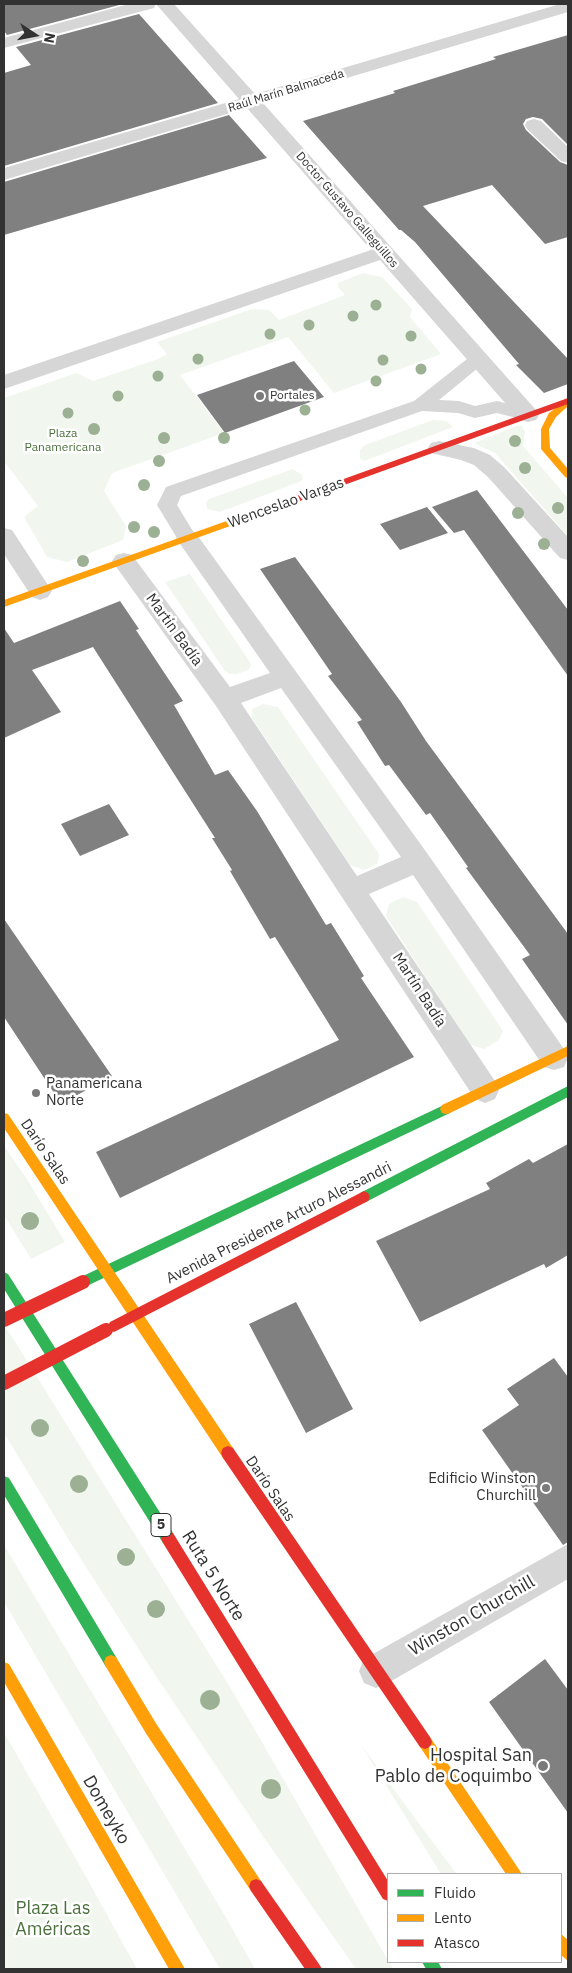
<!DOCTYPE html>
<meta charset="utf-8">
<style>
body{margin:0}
#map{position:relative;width:572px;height:1973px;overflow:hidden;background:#fff;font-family:"IBM Plex Sans",sans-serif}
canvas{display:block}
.frame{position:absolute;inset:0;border:5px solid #323232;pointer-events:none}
.legend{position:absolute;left:387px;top:1873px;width:175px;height:90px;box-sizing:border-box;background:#fff;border:1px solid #adadad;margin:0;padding:6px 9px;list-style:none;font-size:15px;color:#323232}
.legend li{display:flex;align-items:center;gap:10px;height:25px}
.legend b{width:25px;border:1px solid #adadad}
.north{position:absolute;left:10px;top:10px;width:50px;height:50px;-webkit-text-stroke:4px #fff;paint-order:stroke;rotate:101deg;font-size:14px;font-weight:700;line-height:20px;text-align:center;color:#323232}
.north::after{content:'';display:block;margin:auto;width:18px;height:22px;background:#323232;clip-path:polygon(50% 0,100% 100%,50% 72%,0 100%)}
</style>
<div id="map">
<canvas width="572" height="1973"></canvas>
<div class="frame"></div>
<ul class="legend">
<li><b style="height:6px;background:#30b455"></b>Fluido</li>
<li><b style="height:6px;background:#ff9f0a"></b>Lento</li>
<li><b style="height:6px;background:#e5322d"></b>Atasco</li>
</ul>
<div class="north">N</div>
</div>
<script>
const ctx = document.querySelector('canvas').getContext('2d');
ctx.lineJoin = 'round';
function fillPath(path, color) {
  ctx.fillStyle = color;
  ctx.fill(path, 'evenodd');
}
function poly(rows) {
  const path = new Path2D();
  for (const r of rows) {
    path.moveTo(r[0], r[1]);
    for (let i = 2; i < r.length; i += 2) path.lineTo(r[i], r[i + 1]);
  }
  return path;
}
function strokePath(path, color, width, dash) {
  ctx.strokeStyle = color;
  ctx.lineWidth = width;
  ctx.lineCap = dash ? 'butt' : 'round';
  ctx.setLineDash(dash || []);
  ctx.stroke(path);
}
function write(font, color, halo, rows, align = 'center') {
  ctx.font = font + ' "IBM Plex Sans",sans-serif';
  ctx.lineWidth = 5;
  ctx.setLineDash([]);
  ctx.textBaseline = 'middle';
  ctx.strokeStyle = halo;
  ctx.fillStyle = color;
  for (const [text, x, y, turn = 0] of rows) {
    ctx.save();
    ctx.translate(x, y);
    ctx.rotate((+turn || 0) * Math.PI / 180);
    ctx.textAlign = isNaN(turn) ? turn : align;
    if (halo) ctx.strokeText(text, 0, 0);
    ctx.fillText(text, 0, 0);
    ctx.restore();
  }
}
fillPath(poly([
 [363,273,382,277,412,309,410,317,441,354,334,393,288,337,180,375,224,433,112,473,104,491,126,526,123,540,67,562,47,557,24,517,38,506,4,461,4,398,76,373,93,381,158,359,167,354,157,342,252,309,269,310,279,320,345,295,338,287,338,283],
 [433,420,446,421,453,427,364,461,360,458,360,450,365,445],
 [517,426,522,426,525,431,523,446,568,498,568,536,495,453,476,444,477,442],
 [293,469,302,475,303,479,299,482,220,512,207,509,206,502,209,499],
 [190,574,250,662,251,666,248,670,237,674,230,674,225,671,165,582],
 [263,704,278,707,379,854,377,864,364,870,350,865,252,718,252,709],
 [403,897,417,902,503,1031,499,1040,484,1049,470,1045,386,916,389,904],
 [4,1146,27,1179,65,1242,31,1259,4,1215],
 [4,1324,233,1692,393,1969,356,1969,265,1839,150,1667,72,1545,4,1433],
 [4,1545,228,1921,255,1969,220,1969,4,1602],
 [6,1736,85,1875,137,1969,4,1969,4,1737],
 [361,1745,443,1856,457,1874,441,1874]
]), '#f1f6ee');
fillPath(poly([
 [4,4,123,4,7,35,4,31],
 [139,14,218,103,4,166,4,73,31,65,16,47],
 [568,35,568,145,542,119,533,117,526,119,523,124,526,130,560,162,568,165,568,237,545,244,492,185,423,206,568,359,568,384,544,393,516,365,519,364,415,242,401,230,399,230,303,121,395,93,393,91,496,59,493,57],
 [229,115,267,158,4,235,4,182],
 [294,361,324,397,225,433,197,395],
 [477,490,568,610,568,676,464,530,454,533,432,507],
 [427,507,448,533,400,550,380,524],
 [295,557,401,702,426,741,568,934,568,1025,522,959,530,955,466,868,468,867,430,813,426,815,389,765,385,766,357,722,362,720,328,676,332,674,260,569],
 [120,601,139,629,136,630,183,701,174,705,215,775,228,770,257,811,326,925,331,923,364,976,361,978,414,1057,120,1198,96,1152,339,1040,275,937,270,939,230,871,232,870,212,838,215,838,93,647,32,670,61,712,4,738,4,628,14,643],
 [109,804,129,835,80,856,61,824],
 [4,919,112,1076,70,1099,58,1099,4,1017],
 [568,1144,568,1255,546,1268,544,1264,420,1322,376,1241,490,1189,486,1183,529,1159,533,1163],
 [296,1302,353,1409,306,1433,249,1324],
 [554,1358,568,1377,568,1542,563,1545,482,1430,519,1405,507,1389],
 [545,1659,568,1690,568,1813,489,1702]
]), '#808080');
fillPath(poly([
 [478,353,484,355,487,359,484,363,439,400,459,401,475,406,497,401,535,411,537,415,535,419,528,421,497,413,475,418,458,413,422,411,181,496,177,505,197,538,194,543,187,545,180,543,157,505,166,487,414,401,472,355,478,353]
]), '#d6d6d6');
fillPath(poly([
 [129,4,174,4,255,94,560,4,568,4,568,12,263,103,536,410,539,415,536,420,528,422,520,420,380,260,4,389,4,375,371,250,247,108,4,180,4,168,239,99,156,4,154,8,4,48,4,38,129,4],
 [534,119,541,121,568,147,568,163,561,161,527,129,525,125,527,121,534,119],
 [439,441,474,448,490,455,504,467,568,537,568,560,560,558,488,477,474,465,461,460,431,453,428,448,431,443,439,441],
 [4,528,12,530,48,585,52,591,48,597,40,600,32,597,4,554,4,528],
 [187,530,195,532,427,853,564,1049,568,1058,564,1067,554,1070,544,1067,413,875,369,894,495,1081,499,1090,495,1099,485,1103,475,1099,216,706,112,561,116,555,124,553,132,555,230,687,270,673,176,538,179,532,187,530],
 [281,688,401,857,357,876,241,703,281,688],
 [568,1544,568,1579,388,1683,376,1688,364,1683,359,1671,364,1659,568,1544]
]), '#d6d6d6');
fillPath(poly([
 [568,1086,568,1097,368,1201,364,1203,360,1201,358,1197,360,1193,568,1086],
 [446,1104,450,1105,452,1109,450,1113,91,1284,87,1286,83,1284,81,1280,83,1276,446,1104],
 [4,1272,8,1274,173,1533,175,1538,173,1543,168,1545,163,1543,4,1289,4,1272],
 [4,1476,9,1478,116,1657,118,1662,116,1667,111,1669,106,1667,4,1495,4,1476],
 [422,1962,438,1962,442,1969,426,1969,422,1962]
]), '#30b455');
fillPath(poly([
 [568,399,568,406,556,417,549,429,550,448,568,469,568,478,565,477,541,449,541,429,549,413,568,399],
 [283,501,286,502,286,506,4,607,4,600,283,501],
 [568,1046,568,1056,450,1113,446,1114,442,1113,440,1109,442,1105,568,1046],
 [4,1113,8,1114,233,1448,235,1453,233,1458,228,1460,223,1458,4,1128,4,1113],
 [111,1655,116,1657,157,1725,261,1881,263,1886,261,1891,256,1893,251,1891,147,1735,106,1667,104,1662,106,1657,111,1655],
 [4,1662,9,1664,185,1969,169,1969,4,1682,4,1662],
 [425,1735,430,1737,522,1874,506,1874,420,1747,418,1742,420,1737,425,1735],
 [561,1934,568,1940,568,1961,561,1955,561,1934]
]), '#ff9f0a');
fillPath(poly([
 [568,398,568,404,286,506,280,506,278,504,280,502,568,398],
 [364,1191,368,1193,370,1197,368,1201,118,1330,114,1332,110,1330,108,1326,110,1322,364,1191],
 [228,1446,233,1448,430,1737,432,1742,430,1747,425,1749,420,1747,223,1458,221,1453,223,1448,228,1446],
 [168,1531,173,1533,388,1881,388,1901,383,1899,163,1543,161,1538,163,1533,168,1531],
 [256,1879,261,1881,319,1964,322,1969,305,1969,251,1891,249,1886,251,1881,256,1879]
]), '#e5322d');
strokePath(poly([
 [4,1320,83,1282],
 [4,1383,106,1330]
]), '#e5322d', 14);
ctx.fillStyle = '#9cb094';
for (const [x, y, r] of [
 [376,305,5.5],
 [353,316,5.5],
 [309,325,5.5],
 [270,334,5.5],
 [411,336,5.5],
 [198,359,5.5],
 [383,360,5.5],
 [421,369,5.5],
 [158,376,5.5],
 [376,381,5.5],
 [118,396,5.5],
 [305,410,5.5],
 [68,413,5.5],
 [94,429,6],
 [164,438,6],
 [224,438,6],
 [515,441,6],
 [159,461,6],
 [525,468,6],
 [144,485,6],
 [558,508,6],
 [518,513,6],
 [134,527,6],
 [154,532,6],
 [544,544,6],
 [83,561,6],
 [30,1221,9],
 [40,1428,9],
 [79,1484,9],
 [126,1557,9],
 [156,1609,9],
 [210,1700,10],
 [271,1789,10]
]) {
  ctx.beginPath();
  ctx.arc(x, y, r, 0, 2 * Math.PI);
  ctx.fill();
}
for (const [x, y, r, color] of [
 [260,396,5,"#7a7a7a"],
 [36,1093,5,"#7a7a7a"],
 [546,1488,5,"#7a7a7a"],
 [543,1766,6,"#7a7a7a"]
]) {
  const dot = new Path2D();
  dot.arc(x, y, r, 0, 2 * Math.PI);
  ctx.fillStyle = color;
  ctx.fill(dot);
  strokePath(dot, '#fff', 2);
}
write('12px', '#323232', '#fff', [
 ["Raúl Marín Balmaceda",286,91,-17],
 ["Doctor Gustavo Galleguillos",347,210,49]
]);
write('12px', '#323232', '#fff', [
 ["Portales",270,396]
], 'left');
write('12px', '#4b703c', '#fff', [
 ["Plaza",63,434],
 ["Panamericana",63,448]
]);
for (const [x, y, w] of [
 [161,1525,20]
]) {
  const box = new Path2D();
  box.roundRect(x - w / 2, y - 11.5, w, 23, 4);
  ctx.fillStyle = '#fff';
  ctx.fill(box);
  strokePath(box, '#323232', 1);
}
write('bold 14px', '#323232', null, [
 ["5",161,1525]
]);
write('15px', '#323232', '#fff', [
 ["Wenceslao Vargas",286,503,-20],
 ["Martín Badía",174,630,54],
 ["Martín Badía",419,990,57],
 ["Darío Salas",45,1152,56],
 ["Avenida Presidente Arturo Alessandri",279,1223,-27],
 ["Darío Salas",270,1489,56]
]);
write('15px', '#323232', '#fff', [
 ["Panamericana",46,1084],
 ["Norte",46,1101],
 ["Edificio Winston",536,1479,"right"],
 ["Churchill",536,1496,"right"]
], 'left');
write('18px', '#323232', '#fff', [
 ["Ruta 5 Norte",213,1576,58],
 ["Winston Churchill",472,1616,-30],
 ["Domeyko",106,1810,60]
]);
write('18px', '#323232', '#fff', [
 ["Hospital San",532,1756],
 ["Pablo de Coquimbo",532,1777]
], 'right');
write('18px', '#4b703c', '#fff', [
 ["Plaza Las",53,1909],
 ["Américas",53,1930]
]);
</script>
